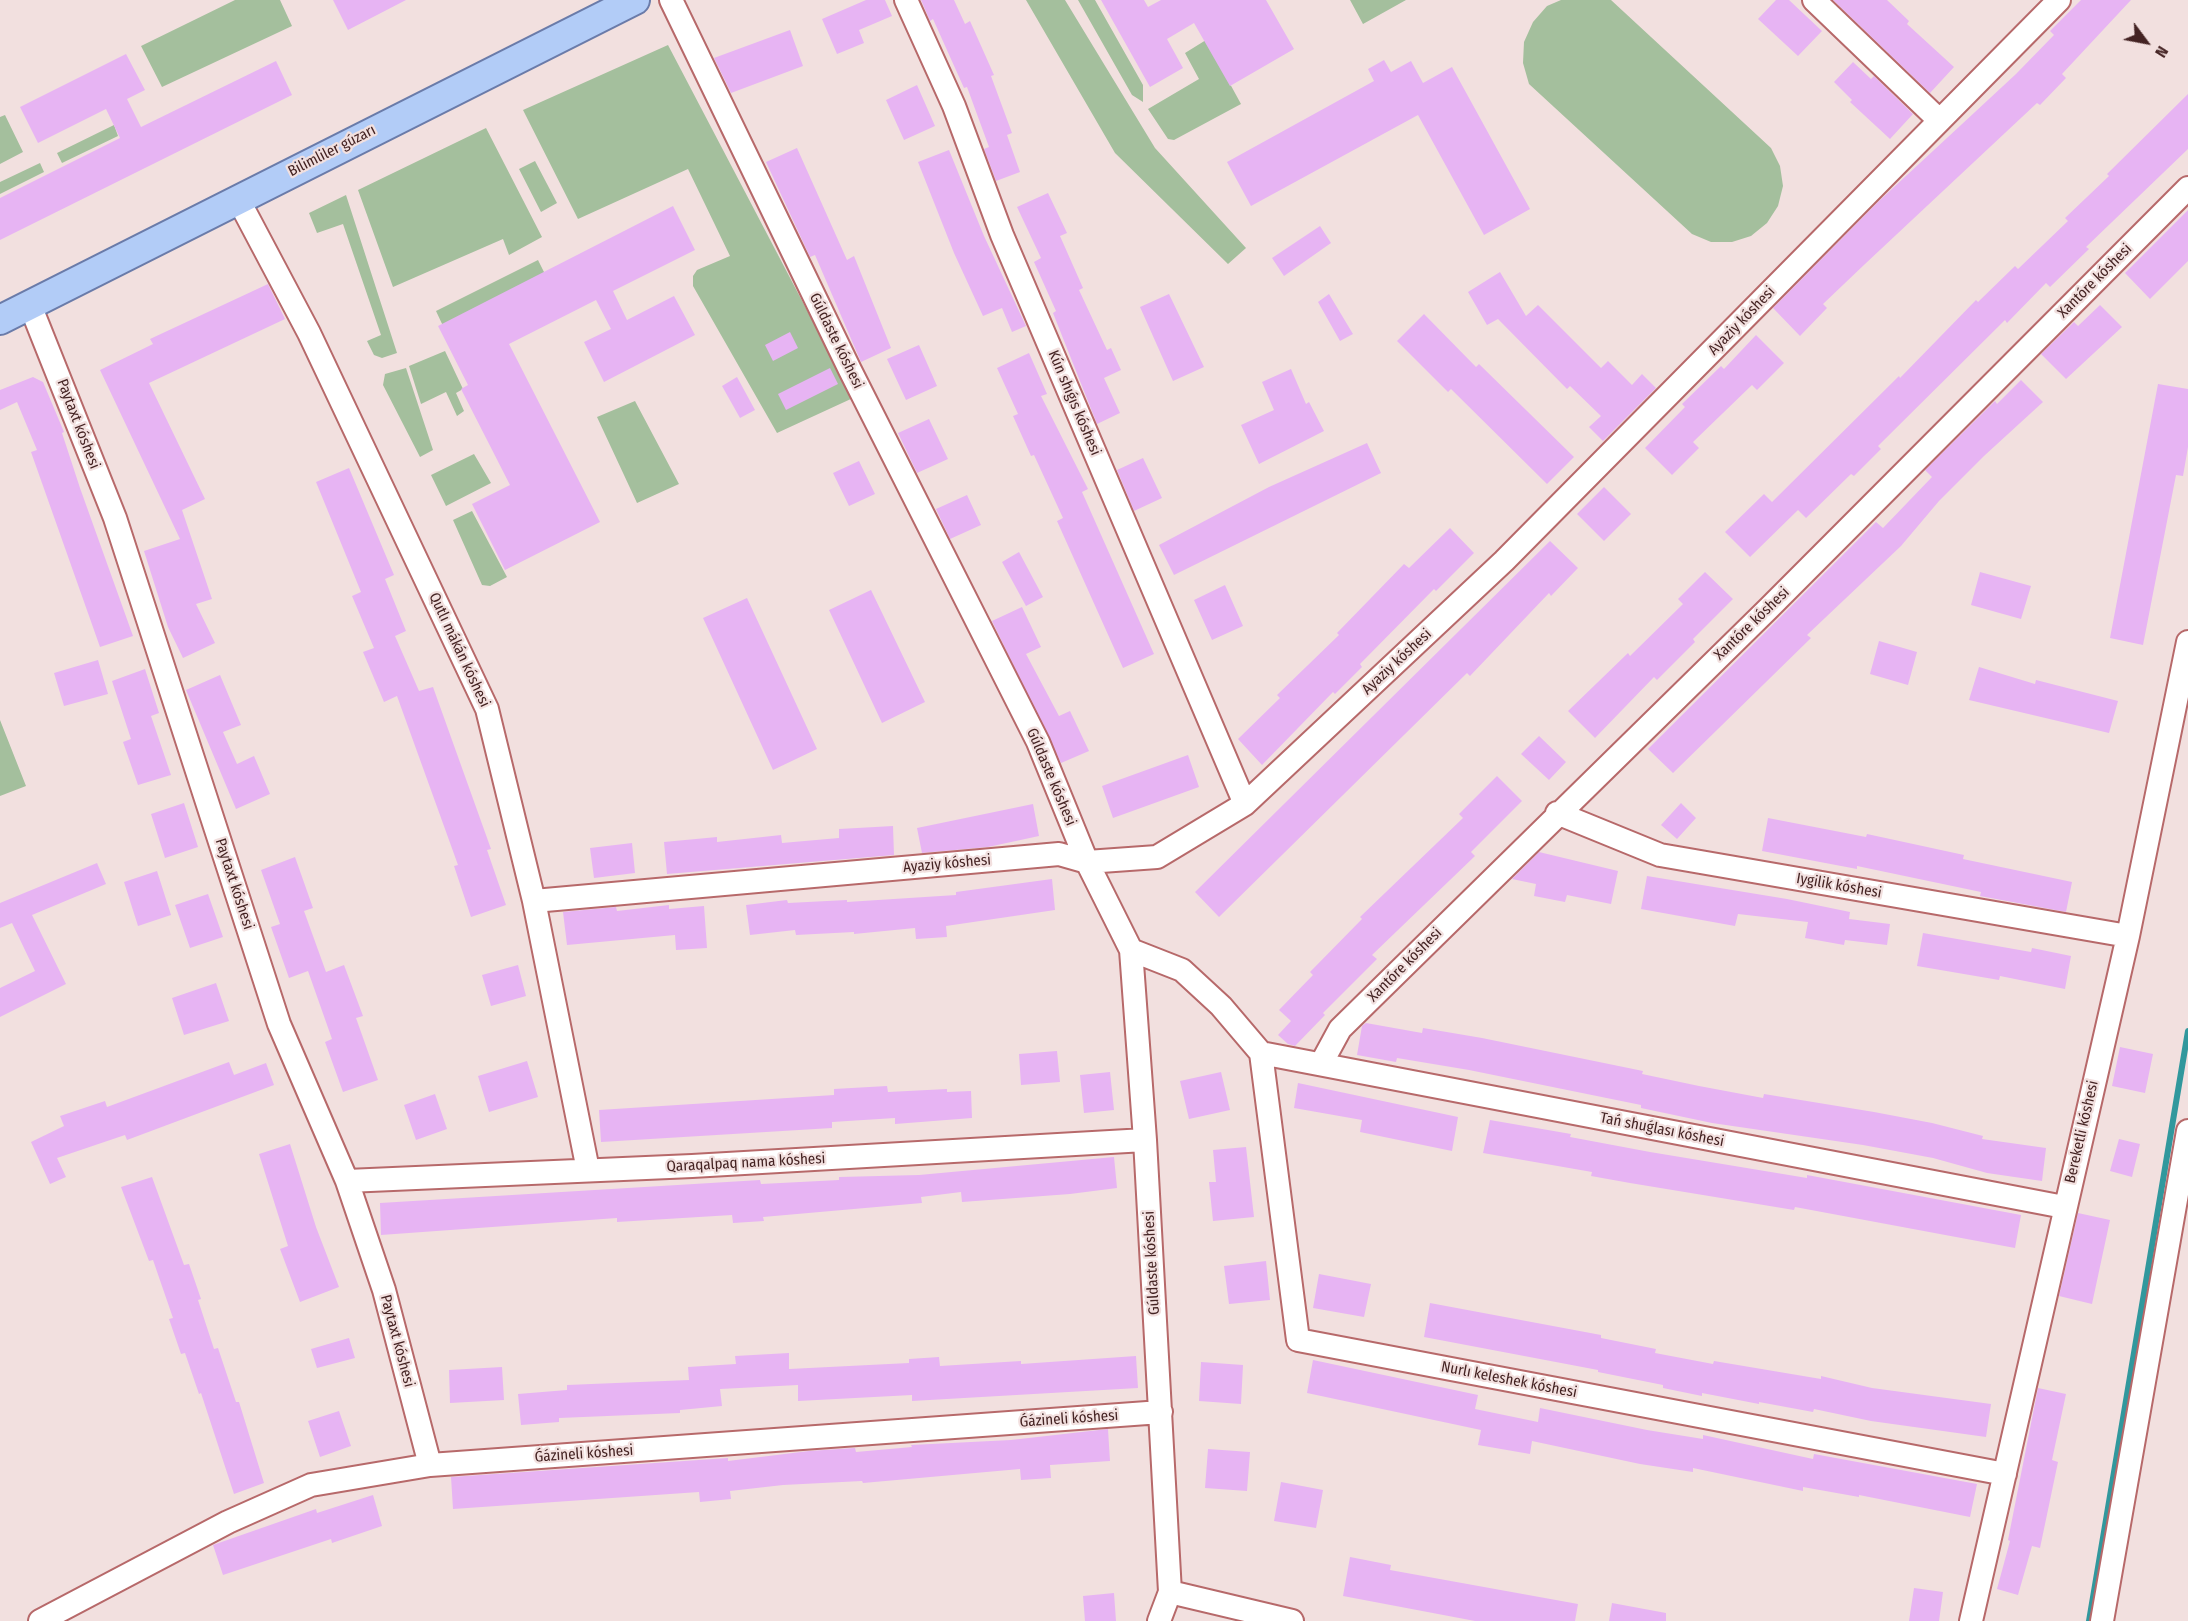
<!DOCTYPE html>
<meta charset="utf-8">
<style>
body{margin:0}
#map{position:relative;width:2188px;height:1621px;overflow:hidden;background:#f2e0df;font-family:"Fira Sans Condensed",sans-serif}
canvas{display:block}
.north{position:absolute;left:2116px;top:12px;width:60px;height:60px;-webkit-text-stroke:4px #f2e0df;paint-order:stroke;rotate:122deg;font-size:16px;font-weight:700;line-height:24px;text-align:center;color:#442323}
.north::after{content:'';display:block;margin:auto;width:21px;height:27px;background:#442323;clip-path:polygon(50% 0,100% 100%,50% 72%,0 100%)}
</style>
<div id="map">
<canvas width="2188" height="1621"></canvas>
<div class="north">N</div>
</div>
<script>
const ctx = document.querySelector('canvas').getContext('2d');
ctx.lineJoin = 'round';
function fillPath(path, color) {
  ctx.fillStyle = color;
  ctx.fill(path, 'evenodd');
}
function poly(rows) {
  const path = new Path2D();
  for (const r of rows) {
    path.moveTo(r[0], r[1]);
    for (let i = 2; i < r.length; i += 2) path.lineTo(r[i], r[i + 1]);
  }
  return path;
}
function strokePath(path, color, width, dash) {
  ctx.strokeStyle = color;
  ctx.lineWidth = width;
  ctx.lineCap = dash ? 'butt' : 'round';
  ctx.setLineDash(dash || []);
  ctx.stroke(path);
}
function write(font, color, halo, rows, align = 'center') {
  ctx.font = font + ' "Fira Sans Condensed",sans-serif';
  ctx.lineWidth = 4.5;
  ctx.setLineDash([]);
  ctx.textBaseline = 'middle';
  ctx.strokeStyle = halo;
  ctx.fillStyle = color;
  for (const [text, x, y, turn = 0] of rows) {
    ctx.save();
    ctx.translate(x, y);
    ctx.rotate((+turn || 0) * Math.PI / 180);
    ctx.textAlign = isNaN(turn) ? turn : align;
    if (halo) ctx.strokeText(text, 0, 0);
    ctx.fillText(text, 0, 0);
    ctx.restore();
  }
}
fillPath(poly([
 [235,0,280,0,292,26,162,87,141,46],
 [1026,0,1065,0,1155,148,1246,248,1228,264,1115,153],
 [1078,0,1095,0,1143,85,1143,102,1132,95],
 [1350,0,1406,0,1363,24],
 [1561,0,1611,0,1771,148,1780,166,1783,186,1778,206,1767,223,1751,236,1732,242,1711,242,1692,234,1529,84,1523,63,1524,42,1533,22,1547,6],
 [1206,40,1241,104,1174,140,1168,139,1148,109,1199,79,1185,53],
 [668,45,853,398,777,433,693,286,693,276,697,270,730,256,688,169,578,219,523,110],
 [5,115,23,152,0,164,0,117],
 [114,125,118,136,62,163,57,153],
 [486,128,542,237,509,255,503,239,393,287,358,190],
 [535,161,557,203,541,212,519,169],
 [40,163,44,172,0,194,0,182],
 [346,195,397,353,382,358,374,355,367,341,381,335,343,224,317,233,309,213],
 [538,260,545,274,443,326,436,311],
 [445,351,463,389,456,393,464,411,457,416,446,392,421,404,409,366],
 [406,368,433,450,420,457,383,385,385,374],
 [635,401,679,484,637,503,597,417],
 [474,454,491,483,446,506,431,475],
 [472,511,507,577,490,586,482,585,453,520],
 [0,720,26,786,0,796]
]), '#a4bf9d');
strokePath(poly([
 [2089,1621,2188,1031]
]), '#31989d', 6);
fillPath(poly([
 [333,0,406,0,348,30],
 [866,0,885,0,892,16,859,30,864,43,837,54,822,19],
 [921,0,954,0,965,24,970,21,994,75,991,76,1012,133,1007,135,1020,172,996,181,984,149,989,147,967,87,964,88,933,19,930,21],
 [1101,0,1144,0,1148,7,1161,0,1266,0,1294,49,1230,86,1194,23,1167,39,1183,68,1150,87],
 [1776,0,1789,0,1822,31,1798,56,1758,19],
 [1833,0,1887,0,1909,21,1907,24,1954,67,1930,93],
 [2081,0,2131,0,2062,74,2066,78,2040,105,2037,103,1865,264,1823,304,1827,308,1800,336,1773,308,1879,201,2016,74,2054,35,2050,31],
 [790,30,803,66,731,93,714,58],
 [126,54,145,90,127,99,141,127,276,61,292,95,0,240,0,198,120,138,106,109,38,143,20,107],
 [1384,60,1391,72,1411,61,1423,83,1452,67,1530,209,1484,235,1418,115,1251,206,1227,162,1374,81,1368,69],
 [1853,62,1871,79,1874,76,1913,114,1890,139,1850,102,1852,100,1834,82],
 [917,85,935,126,904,140,886,100],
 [2188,94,2188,149,2086,247,2089,249,2050,287,2046,283,2007,323,2005,320,1878,446,1881,449,1854,476,1851,474,1806,518,1798,510,1750,557,1725,532,1764,494,1772,502,1899,376,1900,378,1976,300,1978,302,2015,266,2018,269,2068,221,2065,218,2109,176,2107,174],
 [797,148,847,260,854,256,891,348,861,362,815,255,810,257,766,162],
 [949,150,984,236,1026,326,1012,332,1002,308,983,316,954,253,918,162],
 [1048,193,1067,233,1060,236,1083,288,1079,290,1107,350,1111,348,1121,370,1104,378,1120,413,1097,424,1053,313,1056,311,1034,262,1041,258,1017,207],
 [673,206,695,250,613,291,627,320,674,296,695,335,604,382,584,342,611,329,596,300,509,344,600,522,505,570,472,504,510,485,461,389,468,385,438,326],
 [2188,210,2188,261,2150,299,2125,273],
 [1320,226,1331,243,1284,276,1272,258],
 [1500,272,1526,316,1538,305,1601,368,1608,361,1632,385,1642,374,1656,388,1603,441,1589,427,1601,416,1570,386,1567,389,1498,319,1487,325,1468,292],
 [268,284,285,319,149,383,205,499,182,510,212,599,196,604,215,643,183,658,168,627,144,551,180,539,100,370,153,344,150,339],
 [1169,294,1204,367,1173,381,1140,307],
 [1329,294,1353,334,1340,341,1318,302],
 [2100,305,2122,327,2066,379,2041,354,2074,322,2078,326],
 [1424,314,1476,367,1479,364,1574,457,1547,484,1451,389,1448,392,1397,341],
 [790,332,798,348,773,361,765,345],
 [1756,335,1784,363,1757,390,1752,385,1693,442,1699,448,1672,475,1645,448,1685,407,1682,404,1721,366,1724,369],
 [919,345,937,386,906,400,887,359],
 [1029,353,1047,394,1041,396,1088,489,1082,492,1154,654,1123,668,1057,521,1063,518,1034,455,1031,456,1013,416,1018,414,997,368],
 [830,368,838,384,786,410,778,394],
 [1291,369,1306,404,1309,402,1324,431,1259,464,1241,425,1274,410,1262,382],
 [33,377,43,382,64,432,62,433,80,488,133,636,100,647,31,452,37,450,17,402,0,410,0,390],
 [737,377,755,410,740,418,722,386],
 [2021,380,2043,402,1984,456,1939,501,1901,546,1807,635,1811,638,1673,773,1648,749,1876,522,1883,528,1932,477,1925,470,1995,401,1997,404],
 [2158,384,2188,389,2188,447,2183,476,2176,475,2143,645,2110,638],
 [929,419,948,459,917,473,898,433],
 [1367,443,1381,473,1174,575,1159,545,1269,487],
 [1143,458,1162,498,1134,511,1117,470],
 [859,461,875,494,849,506,833,473],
 [349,468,394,575,385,579,406,631,395,636,419,691,433,687,491,849,487,850,506,905,471,917,454,866,458,865,397,696,384,702,363,652,374,648,352,596,361,592,316,482],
 [1604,487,1631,514,1604,541,1577,514],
 [967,495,981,525,950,539,936,509],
 [1450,528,1474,553,1436,591,1434,589,1360,664,1362,667,1335,694,1333,692,1262,765,1238,739,1280,698,1277,695,1339,635,1337,633,1404,564,1409,568],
 [1550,541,1578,568,1551,596,1549,593,1470,676,1467,673,1219,917,1195,892],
 [1019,552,1043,597,1026,606,1002,562],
 [1705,572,1733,599,1693,639,1695,642,1657,680,1654,677,1595,738,1568,711,1628,653,1630,656,1683,604,1678,599],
 [1980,572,2031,586,2021,619,1971,605],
 [1225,585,1243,626,1212,640,1194,600],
 [871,590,925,702,882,723,829,610],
 [747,598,817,749,773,770,703,618],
 [1022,607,1041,647,1026,654,1059,716,1070,711,1089,751,1061,763,992,621],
 [1879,641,1917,652,1908,685,1870,674],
 [98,660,108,694,64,706,54,673],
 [1979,667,2035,684,2036,680,2118,701,2109,733,1969,700],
 [145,669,159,713,151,716,171,775,138,785,123,742,131,739,112,681],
 [220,675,241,725,223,732,237,764,254,756,270,794,236,809,186,690],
 [1539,736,1566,762,1549,780,1521,754],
 [1188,755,1199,787,1113,818,1102,786],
 [1497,776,1522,801,1471,852,1475,856,1372,955,1377,959,1323,1013,1325,1015,1295,1046,1288,1044,1278,1035,1291,1021,1279,1010,1313,975,1310,972,1362,919,1360,917,1463,818,1459,814],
 [184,803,198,847,165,858,151,814],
 [1681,803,1696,818,1677,839,1661,825],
 [1033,804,1039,836,988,847,922,853,917,828],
 [1768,818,1866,837,1867,834,1964,855,1963,859,2072,882,2066,912,1980,896,1981,892,1857,866,1857,869,1762,851],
 [893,826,894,855,667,874,664,842,717,837,717,842,781,835,782,843,839,838,839,829],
 [632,843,635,873,594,878,590,848],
 [1539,852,1618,871,1611,904,1567,895,1565,902,1534,896,1536,884,1512,879],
 [295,857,313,908,304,911,326,972,344,965,363,1016,356,1018,378,1080,343,1092,325,1042,332,1039,308,971,289,978,271,927,280,924,261,870],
 [97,863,106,884,32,915,66,984,0,1017,0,988,35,971,12,923,0,928,0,903],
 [157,871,171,915,138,926,124,882],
 [1647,876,1787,899,1850,912,1849,919,1890,924,1887,945,1845,940,1844,945,1805,938,1808,922,1738,914,1735,926,1641,909],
 [1052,879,1055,910,946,926,947,937,916,939,915,928,854,934,854,932,796,935,795,930,750,935,746,905,787,900,788,903,847,900,847,902,956,895,956,892],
 [208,894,223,937,190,948,175,905],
 [669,905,669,909,704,906,707,948,676,950,675,935,567,945,563,912,616,907,617,911],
 [1923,933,2031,952,2032,948,2071,956,2065,989,2000,976,1999,980,1917,966],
 [518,965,526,996,491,1006,482,975],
 [216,983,229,1021,184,1035,172,998],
 [1366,1023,1422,1033,1423,1028,1482,1038,1643,1071,1642,1074,1699,1086,1763,1098,1764,1094,1874,1112,1932,1123,1983,1136,1982,1139,2046,1148,2042,1181,1987,1173,1933,1158,1863,1145,1712,1123,1641,1108,1641,1105,1469,1070,1397,1058,1396,1062,1357,1055,1362,1026],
 [2120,1047,2153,1054,2145,1093,2112,1086],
 [1057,1051,1060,1082,1021,1085,1019,1054],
 [527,1061,538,1097,489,1112,478,1076],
 [229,1062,234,1075,266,1063,274,1085,127,1140,125,1135,57,1158,66,1177,50,1184,31,1142,64,1126,60,1116,105,1101,107,1107],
 [1110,1072,1114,1110,1084,1113,1080,1075],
 [1221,1072,1230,1110,1189,1119,1180,1081],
 [1298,1083,1458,1117,1452,1151,1360,1132,1362,1120,1294,1108],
 [887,1086,888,1092,947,1089,947,1092,971,1091,972,1118,895,1124,895,1118,832,1122,832,1128,601,1142,599,1110,834,1095,834,1089],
 [435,1094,447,1129,416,1140,404,1105],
 [1490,1120,1571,1134,1570,1137,1650,1152,1807,1178,1807,1175,2021,1215,2015,1248,1795,1207,1794,1210,1630,1183,1591,1176,1592,1172,1483,1153],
 [2119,1139,2140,1144,2132,1177,2110,1171],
 [290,1144,316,1227,339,1287,300,1302,280,1249,288,1246,259,1154],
 [1246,1147,1254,1217,1213,1221,1209,1182,1216,1182,1213,1150],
 [1114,1157,1117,1188,1070,1194,962,1202,961,1192,921,1197,922,1203,763,1217,764,1221,733,1223,732,1215,617,1222,617,1218,381,1235,380,1203,760,1180,761,1184,839,1180,839,1177,919,1175],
 [152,1177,184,1265,189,1264,201,1299,198,1300,214,1349,218,1348,236,1402,239,1402,264,1483,234,1494,201,1393,199,1394,185,1353,181,1354,169,1319,173,1318,153,1260,149,1261,121,1187],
 [2078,1213,2110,1220,2092,1304,2059,1296],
 [1266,1261,1270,1300,1229,1304,1224,1266],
 [1319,1274,1371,1284,1364,1317,1313,1308],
 [1430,1303,1601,1335,1601,1338,1656,1349,1655,1353,1713,1364,1714,1361,1821,1379,1821,1376,1872,1388,1991,1404,1986,1437,1871,1421,1814,1409,1813,1412,1759,1402,1759,1404,1702,1393,1702,1396,1663,1388,1663,1385,1598,1372,1598,1370,1424,1337],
 [349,1338,355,1358,317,1368,311,1349],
 [789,1353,789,1369,909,1363,909,1359,939,1357,940,1366,1021,1361,1021,1364,1136,1356,1138,1388,912,1401,912,1395,798,1401,798,1385,720,1389,722,1406,680,1410,680,1413,559,1418,559,1422,521,1425,518,1394,567,1390,567,1385,689,1380,688,1367,736,1364,735,1356],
 [1313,1360,1478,1395,1475,1409,1538,1422,1540,1408,1647,1430,1703,1439,1703,1435,1813,1459,1814,1454,1977,1484,1970,1517,1859,1495,1859,1497,1803,1487,1803,1491,1693,1468,1693,1472,1640,1464,1532,1441,1530,1454,1478,1445,1481,1430,1307,1393],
 [1201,1362,1243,1365,1241,1404,1199,1401],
 [502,1367,504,1400,450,1403,449,1370],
 [2038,1388,2066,1394,2052,1460,2058,1462,2040,1548,2032,1546,2018,1595,1997,1589,2010,1541,2008,1540],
 [339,1411,351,1446,320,1457,308,1421],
 [1108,1429,1110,1461,1050,1465,1051,1478,1021,1480,1020,1469,863,1483,862,1481,783,1485,730,1491,731,1499,700,1502,699,1492,453,1509,451,1477,728,1458,728,1461,809,1451,855,1448,856,1452,912,1447,911,1445,1011,1440],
 [1208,1449,1250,1452,1247,1491,1205,1488],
 [1281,1482,1323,1490,1316,1528,1274,1521],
 [373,1495,382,1526,332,1543,331,1539,223,1575,213,1545,316,1509,317,1513],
 [1350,1557,1391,1565,1390,1570,1578,1604,1575,1621,1475,1621,1343,1596],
 [1914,1588,1943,1592,1939,1621,1909,1621],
 [1114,1593,1116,1621,1085,1621,1083,1596],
 [1612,1603,1666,1613,1666,1621,1609,1621]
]), '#e7b4f3');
const minor = poly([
 [671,0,850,370,1038,742,1087,862,1131,950,1145,1140,1170,1592,1159,1621],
 [906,0,954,106,1002,235,1245,804],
 [1814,0,1939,120],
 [238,199,309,333,487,709,534,901,588,1170],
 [30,305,115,518,279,1024,347,1181,384,1290,430,1465],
 [1557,813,1660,855,2128,936],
 [534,901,1059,854,1087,862,1157,857,1245,804,1504,561,2059,0],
 [1131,950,1182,970,1221,1006,1261,1053],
 [1261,1053,1298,1340,2005,1474],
 [1261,1053,2064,1207],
 [1321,1064,1340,1029,1769,608,2188,188],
 [347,1181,692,1166,1145,1140],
 [1170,1592,1292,1621],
 [40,1621,228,1522,311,1485,430,1465,1161,1412],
 [1971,1621,2128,936,2188,642],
 [2102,1621,2188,1131]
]);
const major = poly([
 [0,320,635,0]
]);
strokePath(minor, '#b7696a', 26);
strokePath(major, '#6a7ba9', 32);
strokePath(minor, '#fff', 22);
strokePath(major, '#b2ccf7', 28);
write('15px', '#442323', '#f2e0df', [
 ["Bilimliler gúzarı",332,151,-27],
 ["Xantóre kóshesi",2095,281,-45],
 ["Ayaziy kóshesi",1742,321,-46],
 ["Gúldaste kóshesi",836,341,64],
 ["Kún shıǵıs kóshesi",1074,403,67],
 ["Paytaxt kóshesi",78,424,69],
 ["Xantóre kóshesi",1752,624,-44],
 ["Qutlı mákán kóshesi",459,650,65],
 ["Ayaziy kóshesi",1397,662,-43],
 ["Gúldaste kóshesi",1051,777,67],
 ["Ayaziy kóshesi",947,864,-5],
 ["Paytaxt kóshesi",234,884,72],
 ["Iygilik kóshesi",1839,886,10],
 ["Xantóre kóshesi",1405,965,-45],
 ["Tań shuǵlası kóshesi",1662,1130,11],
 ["Bereketli kóshesi",2082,1132,-77],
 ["Qaraqalpaq nama kóshesi",746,1163,-3],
 ["Gúldaste kóshesi",1152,1263,-93],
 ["Paytaxt kóshesi",397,1341,75],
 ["Nurlı keleshek kóshesi",1509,1380,11],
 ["Ǵázineli kóshesi",1069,1419,-4],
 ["Ǵázineli kóshesi",584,1454,-4]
]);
</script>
